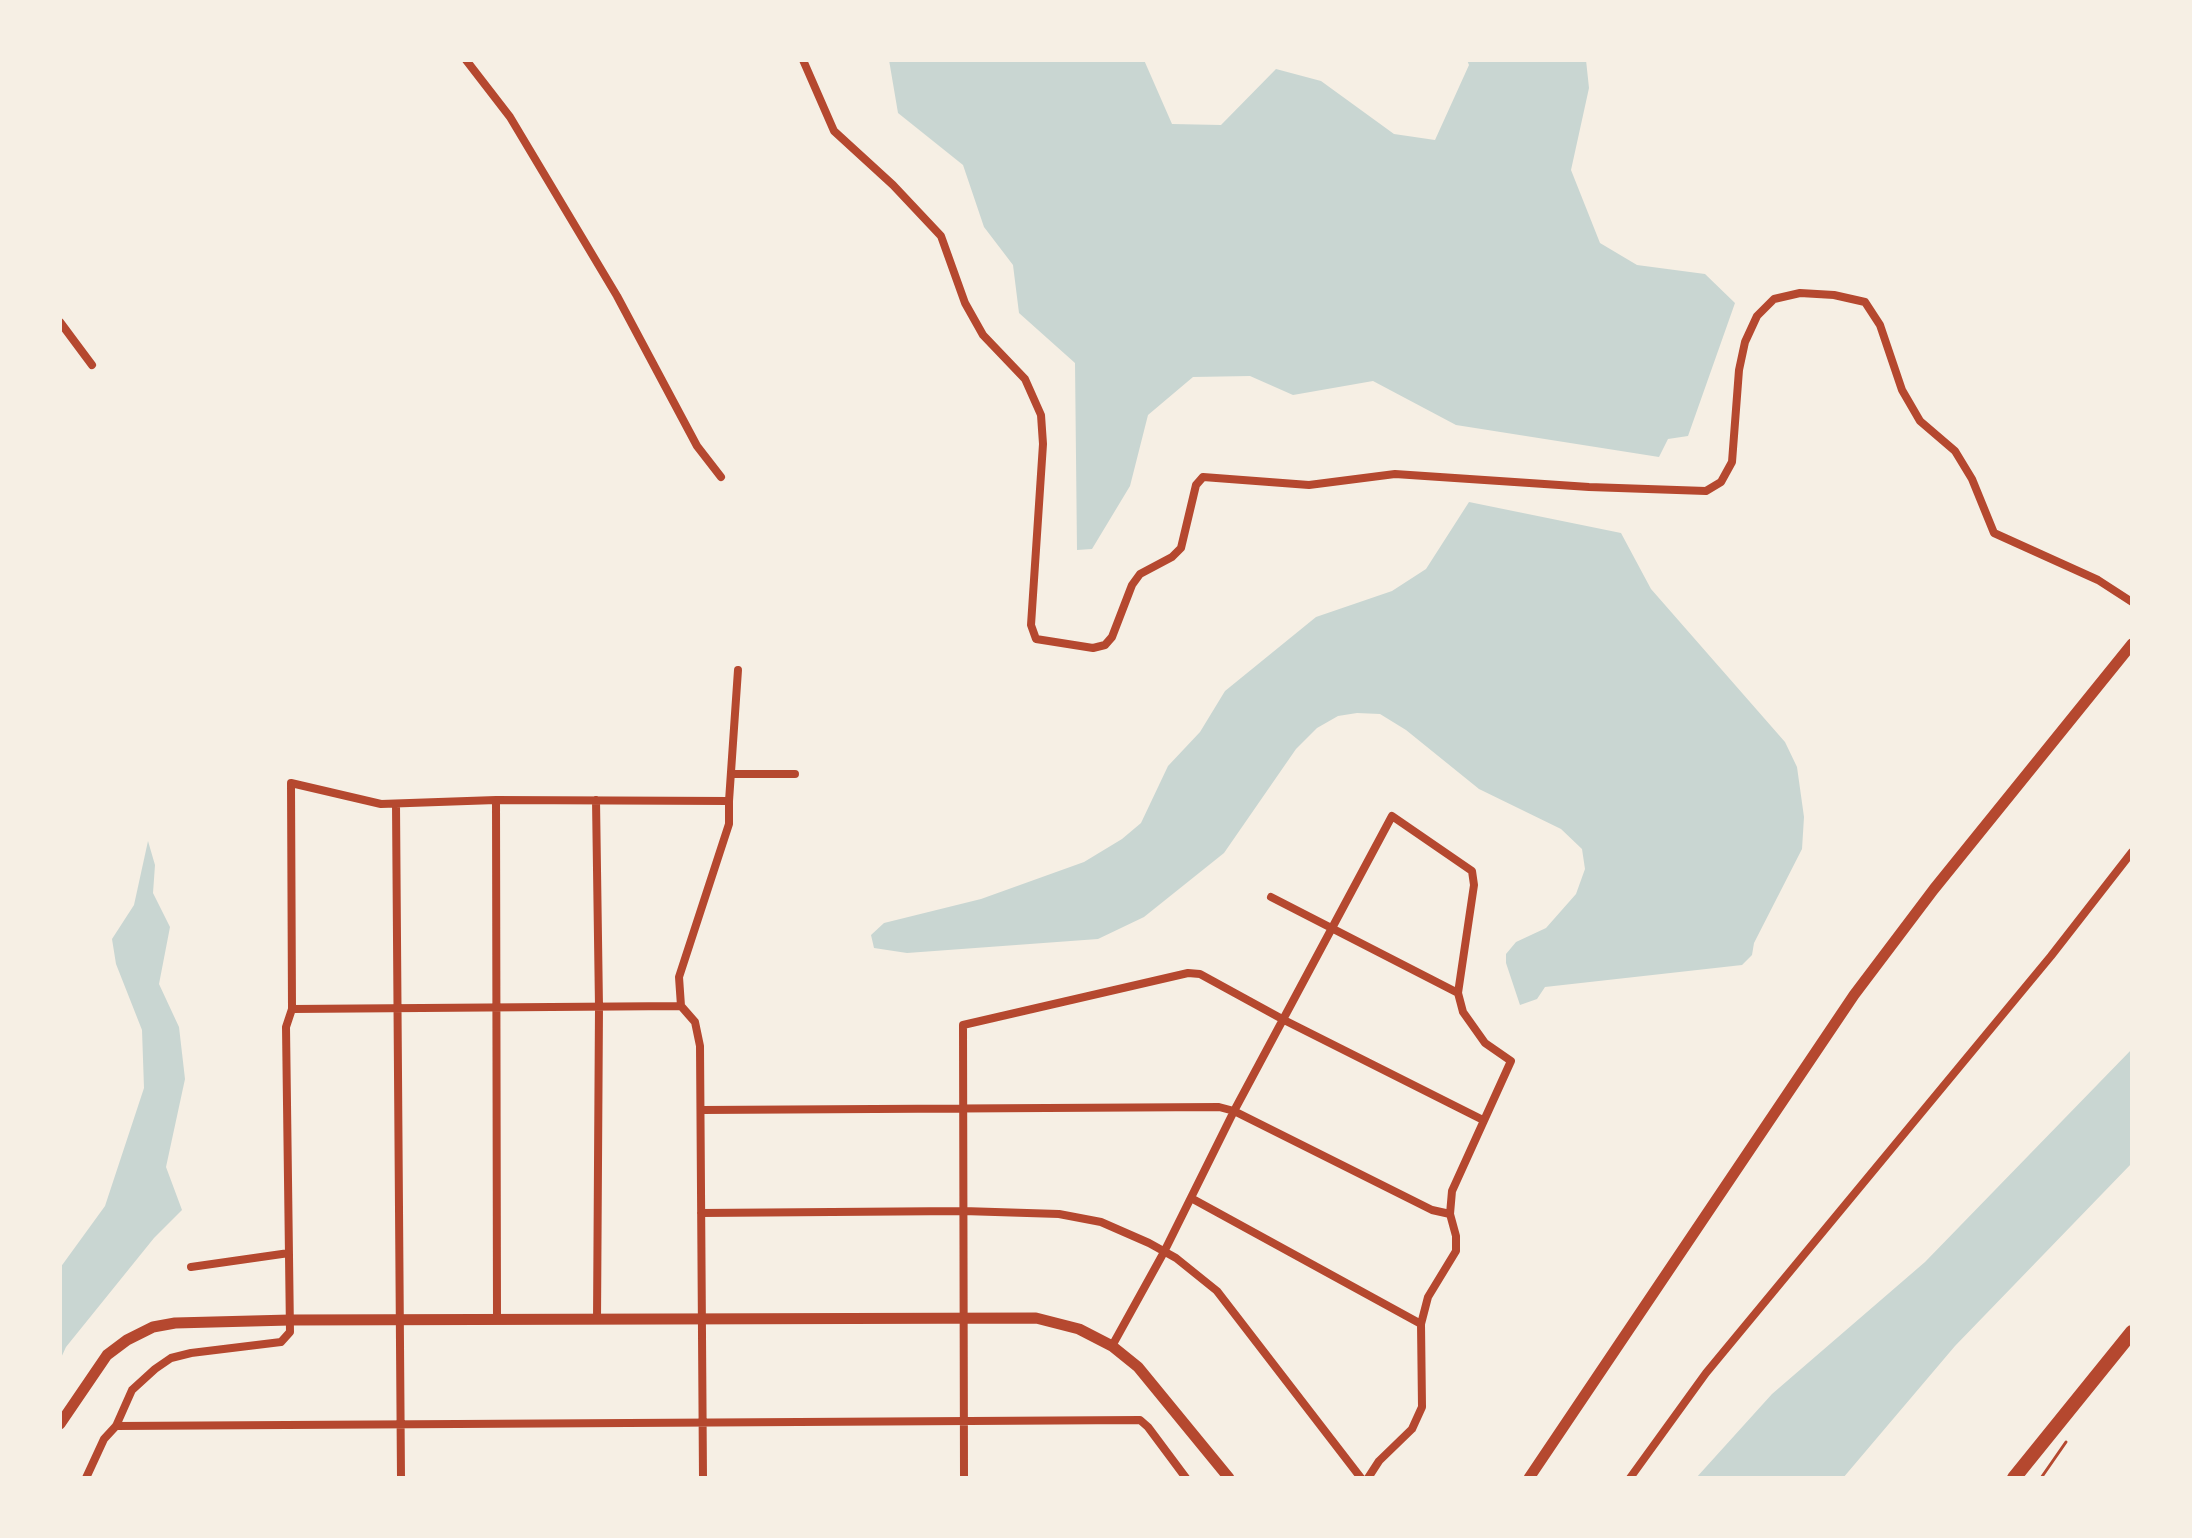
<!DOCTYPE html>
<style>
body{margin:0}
#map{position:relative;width:2192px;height:1538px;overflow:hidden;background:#f6efe4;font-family:Lora,serif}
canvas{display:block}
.frame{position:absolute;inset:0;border:62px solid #f6efe4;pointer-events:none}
</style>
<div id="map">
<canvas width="2192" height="1538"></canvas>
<div class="frame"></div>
</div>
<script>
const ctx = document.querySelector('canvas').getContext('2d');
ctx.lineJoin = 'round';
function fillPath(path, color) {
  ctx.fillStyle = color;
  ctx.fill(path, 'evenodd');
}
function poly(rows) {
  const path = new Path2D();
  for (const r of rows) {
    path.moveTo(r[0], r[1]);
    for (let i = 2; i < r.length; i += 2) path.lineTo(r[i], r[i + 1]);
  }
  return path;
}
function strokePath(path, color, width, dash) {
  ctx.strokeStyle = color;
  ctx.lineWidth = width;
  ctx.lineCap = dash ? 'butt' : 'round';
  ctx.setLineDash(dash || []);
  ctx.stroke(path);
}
fillPath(poly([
 [889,60,1144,60,1172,124,1221,125,1276,69,1321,81,1394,134,1435,140,1469,65,1467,60,1586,60,1589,88,1571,170,1600,243,1637,265,1705,274,1735,303,1688,436,1668,439,1659,457,1456,425,1373,381,1293,395,1250,376,1193,377,1148,415,1130,486,1092,549,1077,550,1075,363,1019,313,1013,265,984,227,963,165,898,113],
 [1469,502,1621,533,1651,589,1785,742,1797,767,1804,817,1802,849,1754,943,1752,955,1742,965,1545,987,1537,999,1520,1005,1506,963,1506,954,1516,942,1546,928,1576,894,1585,869,1582,849,1561,829,1479,789,1406,730,1380,714,1357,713,1338,716,1317,728,1296,749,1224,853,1144,917,1098,939,907,953,874,948,871,935,884,923,981,899,1084,862,1122,839,1141,823,1168,766,1200,732,1225,691,1316,617,1392,591,1426,569],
 [148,841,155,865,153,893,170,927,159,984,179,1027,185,1079,166,1167,182,1210,154,1238,66,1347,60,1360,60,1268,105,1206,144,1088,142,1030,116,964,112,939,134,905],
 [2132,1049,2132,1163,1955,1346,1843,1478,1696,1478,1772,1394,1925,1262]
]), '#c9d6d2');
strokePath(poly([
 [2041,1478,2066,1442]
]), '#b5482f', 3);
strokePath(poly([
 [466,60,510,117,617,296,697,446,721,477],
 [803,60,834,131,893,185,941,236,965,303,983,335,1025,379,1041,415,1043,444,1031,625,1036,639,1093,648,1105,645,1112,637,1132,585,1140,574,1172,557,1181,548,1196,485,1203,477,1309,485,1395,474,1589,487,1706,491,1721,482,1732,462,1739,370,1745,342,1757,316,1774,299,1800,293,1834,295,1865,302,1880,325,1902,390,1920,421,1955,451,1972,479,1994,533,2098,580,2132,602],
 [60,322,92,365],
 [731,774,795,774],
 [496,800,497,1320],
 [596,800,599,1007,597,1320],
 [729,801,738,670],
 [396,804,401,1478],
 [1271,897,1458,993],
 [292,1009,681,1006],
 [702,1110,1219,1107,1234,1111,1432,1210,1450,1214],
 [1191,1198,1421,1324],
 [701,1213,963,1211,1059,1214,1101,1222,1149,1243,1176,1258,1217,1291,1361,1478],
 [191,1267,289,1253],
 [1112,1346,1164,1252,1234,1111,1392,816,1472,871,1474,885,1458,993,1463,1012,1485,1043,1511,1061,1452,1191,1450,1214,1456,1236,1456,1251,1428,1297,1421,1324,1422,1407,1412,1429,1379,1461,1368,1478],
 [116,1426,1140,1420,1148,1427,1186,1478],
 [86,1478,104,1439,116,1426,132,1390,155,1369,171,1358,191,1353,281,1342,290,1332,286,1027,292,1009,291,783,381,804,496,800,729,801,729,824,679,977,681,1006,695,1022,700,1046,703,1478],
 [964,1478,963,1025,1188,973,1200,974,1284,1020,1483,1120],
 [1630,1478,1706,1373,2051,956,2132,852]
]), '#b5482f', 8);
strokePath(poly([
 [60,1424,107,1355,127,1340,153,1327,175,1323,290,1320,1036,1318,1079,1329,1112,1346,1138,1367,1229,1478],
 [1529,1478,1854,995,1934,889,2132,644]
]), '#b5482f', 11);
strokePath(poly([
 [2014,1478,2132,1332]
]), '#b5482f', 14);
</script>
